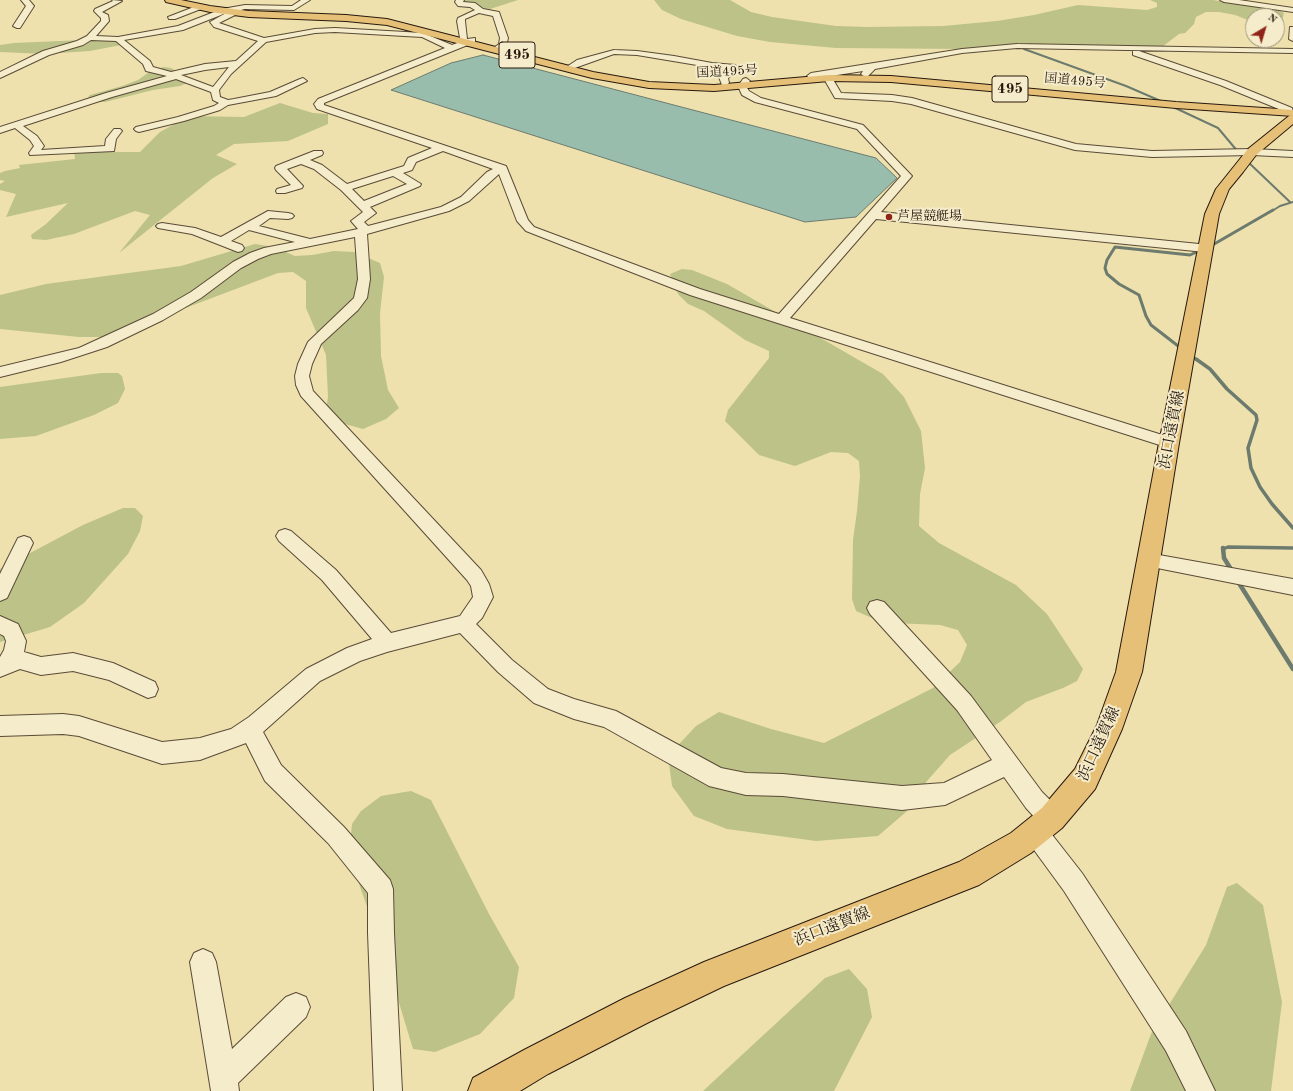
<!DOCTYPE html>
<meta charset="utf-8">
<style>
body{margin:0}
#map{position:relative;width:1293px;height:1091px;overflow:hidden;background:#eee1ae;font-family:"Old Standard TT",serif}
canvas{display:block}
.north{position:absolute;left:1245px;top:8px;width:40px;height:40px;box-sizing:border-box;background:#f4ecca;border:1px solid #a2987f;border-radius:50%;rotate:38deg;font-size:11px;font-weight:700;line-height:16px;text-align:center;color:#28190f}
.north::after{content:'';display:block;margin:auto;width:14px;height:18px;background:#8f2418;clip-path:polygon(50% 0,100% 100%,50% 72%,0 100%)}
</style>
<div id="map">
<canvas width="1293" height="1091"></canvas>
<div class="north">N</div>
</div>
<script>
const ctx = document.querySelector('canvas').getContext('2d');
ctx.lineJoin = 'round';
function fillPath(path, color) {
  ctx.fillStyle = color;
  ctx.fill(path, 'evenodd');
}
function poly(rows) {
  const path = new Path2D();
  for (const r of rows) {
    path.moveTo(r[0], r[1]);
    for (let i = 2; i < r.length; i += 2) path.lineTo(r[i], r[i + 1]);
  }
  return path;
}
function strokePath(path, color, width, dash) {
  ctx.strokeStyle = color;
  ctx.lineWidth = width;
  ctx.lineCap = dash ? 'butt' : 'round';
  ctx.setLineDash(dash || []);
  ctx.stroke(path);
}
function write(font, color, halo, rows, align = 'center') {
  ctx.font = font + ' "Old Standard TT","Noto Serif JP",serif';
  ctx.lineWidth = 4;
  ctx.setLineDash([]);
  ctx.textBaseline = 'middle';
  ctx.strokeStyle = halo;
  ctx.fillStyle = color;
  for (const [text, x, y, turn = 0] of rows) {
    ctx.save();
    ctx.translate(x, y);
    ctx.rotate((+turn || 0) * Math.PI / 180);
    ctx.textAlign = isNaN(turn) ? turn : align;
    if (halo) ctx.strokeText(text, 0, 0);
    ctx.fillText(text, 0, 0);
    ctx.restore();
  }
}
fillPath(poly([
 [460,0,518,0,490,9,467,8,463,6],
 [654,0,730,0,751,12,772,17,836,26,867,27,943,26,997,21,1034,15,1078,5,1147,10,1157,7,1157,3,1150,0,1213,0,1280,11,1284,13,1281,24,1277,24,1277,16,1253,16,1253,22,1235,15,1219,12,1206,12,1196,17,1194,24,1185,33,1179,34,1162,47,1040,45,963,49,836,48,770,42,737,36,681,19,662,10],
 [107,39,118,41,121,45,90,51,45,54,0,52,0,45,14,43],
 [164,67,171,68,191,80,190,82,180,86,153,90,105,102,91,102,86,100,90,95,122,86,138,80,152,70],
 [280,103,313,113,328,114,328,124,288,141,234,144,216,155,237,164,213,178,119,253,150,215,135,211,74,234,46,240,32,239,31,235,46,224,68,203,6,217,16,194,0,190,0,184,5,181,0,180,0,173,5,171,20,168,19,165,75,159,74,152,140,152,160,132,189,116,244,117],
 [255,244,274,247,295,256,312,255,334,251,354,252,380,263,384,277,380,313,381,356,388,390,399,408,386,419,363,429,345,424,326,411,328,396,326,355,306,308,306,281,293,272,278,273,159,318,104,337,79,337,0,329,0,295,46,284,181,266],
 [682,269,692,270,727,284,883,374,904,397,921,431,925,468,920,494,919,526,939,543,1016,585,1047,614,1083,669,1077,681,1063,688,1026,702,1000,722,950,755,927,781,906,812,878,836,816,841,727,829,694,816,672,786,668,756,696,726,719,712,771,729,824,743,933,688,960,662,967,645,958,630,940,625,893,623,872,618,856,611,852,599,853,540,857,511,860,476,859,461,848,453,831,452,795,466,759,455,725,421,728,410,769,358,769,351,745,340,704,311,688,304,678,294,670,274],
 [101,373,118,373,122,376,125,389,118,403,94,415,36,436,0,439,0,387],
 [123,508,135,508,143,516,140,531,128,554,84,603,50,627,0,642,0,569,83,525],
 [411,791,431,800,489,914,519,967,514,998,480,1034,435,1052,413,1049,390,973,349,855,352,824,361,811,381,796],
 [1237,883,1263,905,1282,1002,1271,1091,1130,1091,1151,1034,1206,945,1227,887],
 [849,969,867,989,872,1017,834,1091,703,1091,825,978]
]), '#bcc288');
const water = poly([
 [483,55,876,158,897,178,856,217,805,222,391,90,451,63,483,55]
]);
fillPath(water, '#99bdad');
strokePath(water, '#6c7b6e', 1);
strokePath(poly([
 [1024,49,1126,86,1163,102],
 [1171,106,1218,128,1239,153],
 [1247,161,1290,202],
 [1272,211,1280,206,1293,202]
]), '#6c7b6e', 2);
strokePath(poly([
 [1209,247,1273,210],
 [1182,349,1151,325,1146,316,1139,295,1119,284,1107,274,1105,268,1107,260,1115,247,1190,255,1201,250],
 [1191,356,1197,360]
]), '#6c7b6e', 3);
strokePath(poly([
 [1196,359,1210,369,1227,389,1256,415,1257,420,1248,448,1251,468,1260,487,1272,504,1293,528],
 [1223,549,1228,547,1293,548]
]), '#6c7b6e', 3.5);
strokePath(poly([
 [1223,548,1224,558,1232,571],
 [1237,580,1293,669]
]), '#6c7b6e', 4.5);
const minor = poly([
 [21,0,29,0,34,6,20,28,17,28,13,26,26,6,21,0],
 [112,0,122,1,102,12,108,15,109,21,96,36,118,37,178,26,222,9,245,5,292,6,301,0,310,0,294,10,245,9,237,11,237,14,219,23,264,38,315,29,335,28,423,33,452,45,465,40,460,38,457,21,458,18,475,10,470,7,458,6,455,2,456,0,464,0,463,2,475,3,483,9,499,12,508,38,506,47,499,49,495,47,499,44,500,38,493,16,479,13,465,19,465,21,467,39,475,38,475,42,324,103,324,105,506,166,528,220,534,227,700,289,779,314,901,176,857,129,755,102,742,95,738,86,743,79,746,78,750,81,746,86,749,91,761,98,863,125,912,176,881,212,1209,245,1211,248,1209,251,1205,252,876,219,790,318,1175,439,1177,443,1175,447,1169,448,690,295,526,231,517,221,499,174,469,201,449,211,367,234,370,279,367,298,358,310,321,344,312,364,309,376,313,391,481,570,489,584,493,597,482,618,476,624,512,660,548,689,574,699,616,711,721,768,746,773,783,774,902,786,944,783,992,760,957,710,870,614,867,608,870,602,877,600,884,602,971,696,1042,792,1060,810,1064,818,1060,826,1052,830,1046,827,1082,873,1186,1031,1215,1091,1186,1091,1166,1051,1064,891,1026,839,1022,831,1026,823,1034,819,1038,821,1026,808,1004,777,945,805,902,810,783,796,746,795,709,786,604,727,574,719,534,703,498,672,460,633,387,652,360,661,320,681,263,732,281,765,344,827,390,880,393,889,394,933,402,1091,374,1091,368,933,368,893,328,843,265,781,246,743,200,760,162,764,79,736,63,734,0,736,0,716,63,714,79,716,162,742,200,738,231,729,249,717,306,669,347,648,372,639,322,580,279,541,276,536,279,531,285,529,291,531,336,570,391,633,460,616,473,597,471,586,467,580,301,396,296,385,295,376,298,364,308,342,354,298,358,279,355,237,271,254,258,259,241,268,201,298,163,320,107,347,61,362,0,377,0,367,79,348,153,314,191,292,233,262,250,253,264,248,295,242,249,230,231,241,242,245,244,248,242,251,238,252,192,234,158,228,156,226,158,224,162,223,195,228,221,237,268,211,288,213,292,214,294,216,292,218,288,219,270,218,259,226,310,239,358,229,351,221,363,212,341,190,314,169,301,164,287,169,303,186,302,188,285,193,277,193,276,191,277,189,291,185,276,170,275,168,276,166,314,151,322,151,323,153,322,155,310,160,322,165,347,184,404,166,408,158,432,148,317,109,314,104,318,99,445,48,422,37,335,32,315,33,266,42,231,74,219,90,220,97,228,100,234,99,270,92,300,79,303,78,307,81,276,96,228,105,220,110,184,121,139,132,136,131,134,129,136,127,178,117,214,106,219,103,213,100,211,92,176,79,112,97,23,126,37,136,44,146,41,150,105,146,106,139,114,129,120,129,122,131,116,139,114,151,30,155,29,153,34,146,30,140,15,128,0,133,0,127,106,93,167,76,146,71,143,64,116,41,91,40,83,45,49,55,0,78,0,72,43,51,77,41,87,36,101,21,101,18,94,11,95,9,113,1,112,0],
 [226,13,210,22,214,27,258,41,236,61,205,64,171,72,153,67,150,61,124,40,183,30,226,13],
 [229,67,213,87,181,75,205,70,229,67],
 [443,151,493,169,487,172,461,197,441,207,368,226,364,222,376,213,370,207,420,186,421,184,403,173,412,170,416,162,443,151],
 [393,176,407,184,364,201,352,189,393,176],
 [1220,0,1239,0,1293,8,1293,12,1224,2,1220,0],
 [199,5,205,5,206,7,175,19,169,19,168,17,199,5],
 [1290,27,1293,27,1293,41,1289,39,1290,27],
 [1017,44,1293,49,1293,53,1017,48,962,53,875,69,868,76,865,77,861,74,863,71,831,76,841,93,892,95,912,98,1076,144,1152,151,1252,149,1293,151,1293,157,1252,155,1152,157,1075,150,911,104,892,101,835,98,823,77,811,79,807,76,811,73,962,49,1017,44],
 [614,50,637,51,674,56,712,63,735,65,739,68,728,78,729,83,725,86,722,85,719,77,727,70,637,55,614,54,572,69,568,66,577,60,614,50],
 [1133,51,1139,51,1226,81,1292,108,1293,111,1289,113,1286,112,1220,85,1133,55,1133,51],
 [24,536,30,538,33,543,7,598,0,601,0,574,18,538,24,536],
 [1148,553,1293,579,1293,595,1142,565,1139,560,1142,555,1148,553],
 [0,616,18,624,26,641,24,652,41,657,73,653,113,663,155,682,158,689,155,696,148,698,109,680,73,671,41,675,20,669,0,677,0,657,4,650,6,641,4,636,0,634,0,616],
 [203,949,212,953,216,962,232,1049,286,997,296,993,306,997,310,1007,306,1017,238,1083,239,1091,211,1091,190,962,194,953,203,949]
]);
const major = poly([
 [1293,115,1293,124,1256,155,1243,172,1229,189,1219,214,1179,443,1142,672,1122,729,1095,789,1062,828,1031,853,979,885,724,986,649,1022,548,1074,520,1091,468,1091,473,1078,524,1050,625,998,704,962,959,862,1011,833,1042,808,1075,769,1097,725,1116,672,1159,443,1205,214,1216,189,1248,149,1289,116,1293,115]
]);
const highway = poly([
 [165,0,181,0,210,6,249,11,346,15,387,19,593,72,649,82,714,85,829,75,891,76,1176,102,1293,110,1293,116,1176,108,891,82,829,81,714,91,649,88,592,78,387,25,346,21,249,17,210,12,166,2,165,0]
]);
strokePath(minor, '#5a4b37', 2);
strokePath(major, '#28190f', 2);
strokePath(highway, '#28190f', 2);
fillPath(minor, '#f4ecca');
fillPath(major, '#e7c077');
fillPath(highway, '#e7c077');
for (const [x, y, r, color] of [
 [889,217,4,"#8f2418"]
]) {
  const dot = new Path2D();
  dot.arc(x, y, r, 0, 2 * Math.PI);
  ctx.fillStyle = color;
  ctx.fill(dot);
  strokePath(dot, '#f4ecca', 1.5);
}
write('13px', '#28190f', '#f4ecca', [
 ["国道495号",727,72,-3],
 ["国道495号",1075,81,5]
]);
write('13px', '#28190f', '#f4ecca', [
 ["芦屋競艇場",897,217]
], 'left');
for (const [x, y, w] of [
 [517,55,36],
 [1010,89,36]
]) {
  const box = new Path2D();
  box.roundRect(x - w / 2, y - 13, w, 26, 3);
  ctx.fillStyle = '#f4ecca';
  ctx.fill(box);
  strokePath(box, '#28190f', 1);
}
write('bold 15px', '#28190f', null, [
 ["495",517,55],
 ["495",1010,89]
]);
write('16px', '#28190f', '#f4ecca', [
 ["浜口遠賀線",1172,430,-79],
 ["浜口遠賀線",1099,744,-65],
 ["浜口遠賀線",832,927,-21]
]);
</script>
